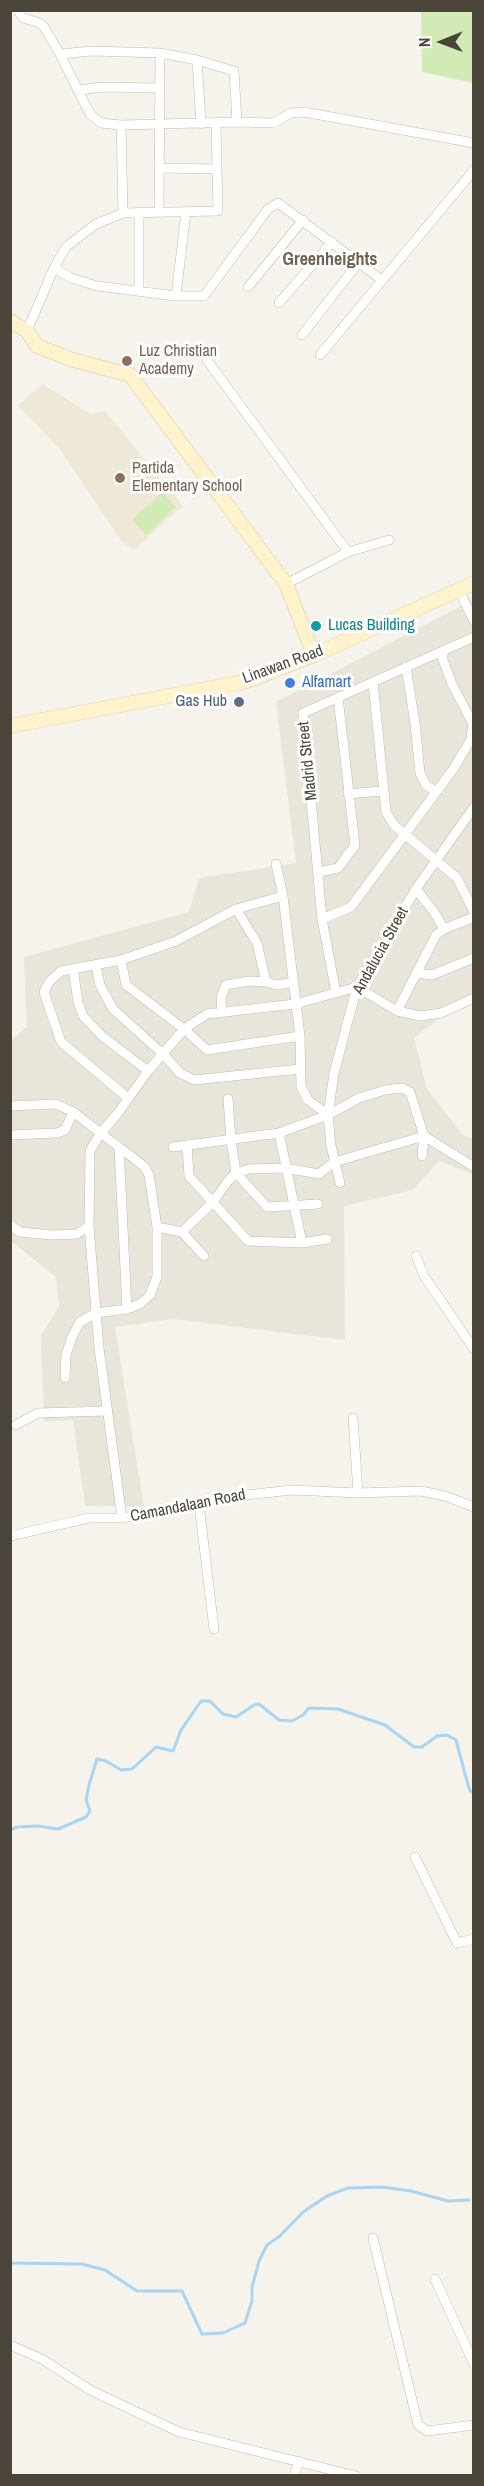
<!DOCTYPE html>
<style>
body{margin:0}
#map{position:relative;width:484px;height:2486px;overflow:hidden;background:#f6f3ec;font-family:"Archivo Narrow",sans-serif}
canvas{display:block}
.frame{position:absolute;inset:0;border:12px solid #4b4439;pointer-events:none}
.north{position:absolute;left:412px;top:12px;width:60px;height:60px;-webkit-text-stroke:4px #fff;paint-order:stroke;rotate:269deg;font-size:16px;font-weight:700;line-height:24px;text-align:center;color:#4b4439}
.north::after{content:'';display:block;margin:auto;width:21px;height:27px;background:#4b4439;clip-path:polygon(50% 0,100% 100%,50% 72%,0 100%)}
</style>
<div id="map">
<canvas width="484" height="2486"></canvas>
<div class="frame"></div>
<div class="north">N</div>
</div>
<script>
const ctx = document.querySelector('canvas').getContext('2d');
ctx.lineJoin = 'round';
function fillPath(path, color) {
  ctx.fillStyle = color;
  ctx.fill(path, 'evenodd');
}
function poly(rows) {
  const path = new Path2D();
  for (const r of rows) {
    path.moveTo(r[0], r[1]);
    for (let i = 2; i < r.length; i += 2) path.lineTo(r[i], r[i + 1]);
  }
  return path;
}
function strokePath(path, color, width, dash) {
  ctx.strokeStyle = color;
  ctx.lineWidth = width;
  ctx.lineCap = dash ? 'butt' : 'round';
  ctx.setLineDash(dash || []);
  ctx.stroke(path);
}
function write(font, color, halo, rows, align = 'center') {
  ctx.font = font + ' "Archivo Narrow",sans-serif';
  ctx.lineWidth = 6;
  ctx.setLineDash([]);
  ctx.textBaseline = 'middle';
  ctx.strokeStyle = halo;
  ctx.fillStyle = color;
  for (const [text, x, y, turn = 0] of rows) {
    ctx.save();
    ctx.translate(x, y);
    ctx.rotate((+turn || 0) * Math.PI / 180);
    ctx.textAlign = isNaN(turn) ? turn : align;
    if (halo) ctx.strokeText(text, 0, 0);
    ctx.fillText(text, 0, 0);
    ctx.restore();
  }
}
fillPath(poly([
 [473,600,473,1001,443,1016,414,1038,427,1089,463,1135,473,1139,473,1174,439,1161,413,1190,344,1206,345,1340,173,1319,115,1327,144,1507,85,1506,73,1420,44,1422,41,1336,59,1306,56,1277,11,1241,10,1041,27,1027,24,957,189,912,199,878,296,863,276,702]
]), '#eae5da');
fillPath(poly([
 [42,384,91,414,105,411,183,506,134,550,121,541,60,449,18,406]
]), '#efe8d6');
fillPath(poly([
 [421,11,473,11,473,83,422,72],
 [162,492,176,507,146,535,132,520]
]), '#d2eab5');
strokePath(poly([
 [10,1830,17,1827,38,1826,58,1829,86,1817,90,1811,86,1800,89,1785,97,1759,106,1761,121,1770,132,1769,156,1747,173,1751,181,1730,201,1701,210,1701,223,1714,236,1717,254,1705,259,1704,279,1720,292,1721,303,1715,309,1708,338,1709,385,1725,414,1747,422,1747,437,1736,447,1735,456,1740,465,1774,470,1791,474,1792],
 [10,2263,82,2264,105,2270,137,2291,182,2291,202,2334,223,2333,245,2323,252,2301,252,2287,259,2261,267,2245,280,2236,303,2212,327,2196,348,2188,382,2187,411,2191,448,2201,469,2200]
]), '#a9d4f2', 3);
const street = poly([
 [18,10,23,18,40,23,44,27,60,54,90,114,101,123,121,125,237,122,273,123,291,113,304,112,474,143],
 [60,54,91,51,160,53,197,60,234,71,237,122],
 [197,60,201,124],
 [79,90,103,87,158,88],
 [121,125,123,213],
 [160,168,217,169],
 [159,211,160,53],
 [54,268,71,278,97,286,176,296,204,296,268,209,278,203,382,280],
 [248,287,303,220],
 [139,291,139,212],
 [176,296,186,212],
 [279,303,332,242],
 [27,331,54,268,66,247,96,224,123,213,218,211,216,122],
 [302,335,359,262],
 [320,355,474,170],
 [207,360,348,552],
 [286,584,348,552,389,540],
 [459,590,474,621],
 [406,667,415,723,420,773,426,785,436,792],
 [373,682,386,812,394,825,457,878,474,912],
 [348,794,383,791],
 [276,864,283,896,300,1036,301,1087,308,1100,328,1115,359,1098,385,1090,402,1088,410,1092,424,1136,422,1156],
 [319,872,338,868,355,845,338,697],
 [416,889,434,912,444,929],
 [236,909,257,943,266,982,277,985,294,982],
 [322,919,351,907,454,768,471,739,473,724,452,684,442,657,444,651],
 [121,960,126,985,184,1029,207,1050,300,1036],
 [96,966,100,985,113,1009,163,1054,180,1073,194,1080,300,1069],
 [73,969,78,1002,83,1016,102,1036,148,1071],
 [417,973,432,975,474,958],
 [336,993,322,919,303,713,474,637],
 [397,1011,436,935,444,929,474,917],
 [222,1012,221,997,226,985,249,981,266,982],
 [128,1098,61,1042,44,992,49,982,61,971,121,960,176,941,236,909,283,896],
 [228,1099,231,1140,236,1173,267,1207,318,1204],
 [10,1106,56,1104,73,1112,145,1167,149,1175,157,1227,157,1277,150,1295,140,1304,127,1309,96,1313,80,1322,72,1337,66,1355,65,1378],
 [279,1133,302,1243],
 [10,1135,57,1133,65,1130,73,1112],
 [187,1145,189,1176,248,1241,302,1243,327,1239],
 [119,1147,127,1309],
 [173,1147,279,1133,328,1115],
 [340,1183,331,1146,328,1115,334,1073,357,987,416,889,474,807],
 [10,1225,20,1232,52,1235,77,1234,89,1226],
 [157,1227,182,1232,213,1202,228,1181,236,1173,249,1169,285,1168,319,1174,334,1162,424,1136,474,1167],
 [182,1232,204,1256],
 [416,1256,424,1276,474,1349],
 [353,1418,358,1493],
 [16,1425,38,1413,107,1411],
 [199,1504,214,1629],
 [122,1518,99,1348,89,1226,90,1151,100,1134,118,1113,148,1071,184,1029,207,1014,295,1004,357,987,397,1011,420,1016,441,1013,474,998],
 [10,1536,89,1518,122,1518,199,1504,227,1497,292,1490,358,1493,421,1491,445,1496,474,1507],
 [415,1857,457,1943,474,1939],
 [373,2238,418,2425,427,2431,474,2425],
 [435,2279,474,2364],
 [10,2345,42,2359,90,2390,179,2432,356,2476],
 [294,2476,299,2461]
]);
const secondary = poly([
 [10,321,27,331,37,346,73,360,130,375,286,584,314,655],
 [10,726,248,681,314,655,474,583]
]);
strokePath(street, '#c2bbae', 10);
strokePath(secondary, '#d6c79b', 15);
strokePath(street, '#fff', 9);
strokePath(secondary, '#fff3cd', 14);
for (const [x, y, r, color] of [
 [127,361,6,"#8d6e63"],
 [120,478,6,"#8d6e63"],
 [316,626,6,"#0f9aa8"],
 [290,683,6,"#3f7fe0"],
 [239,702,6,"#5c6f8a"]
]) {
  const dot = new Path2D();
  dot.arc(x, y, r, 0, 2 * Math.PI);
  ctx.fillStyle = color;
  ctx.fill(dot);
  strokePath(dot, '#fff', 2);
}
write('16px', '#785e54', '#fff', [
 ["Luz Christian",139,352],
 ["Academy",139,370],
 ["Partida",132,469],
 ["Elementary School",132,487]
], 'left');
write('16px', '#0d838f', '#fff', [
 ["Lucas Building",328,626]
], 'left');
write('16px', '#4b4439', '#fff', [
 ["Linawan Road",283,665,-20],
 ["Madrid Street",308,761,-96],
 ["Andalucia Street",381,951,-61],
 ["Camandalaan Road",188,1506,-11]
]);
write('16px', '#366cbe', '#fff', [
 ["Alfamart",302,683]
], 'left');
write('16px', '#4e5e75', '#fff', [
 ["Gas Hub",227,702]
], 'right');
write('bold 18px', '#6e6250', '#fff', [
 ["Greenheights",330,260]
]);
</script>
